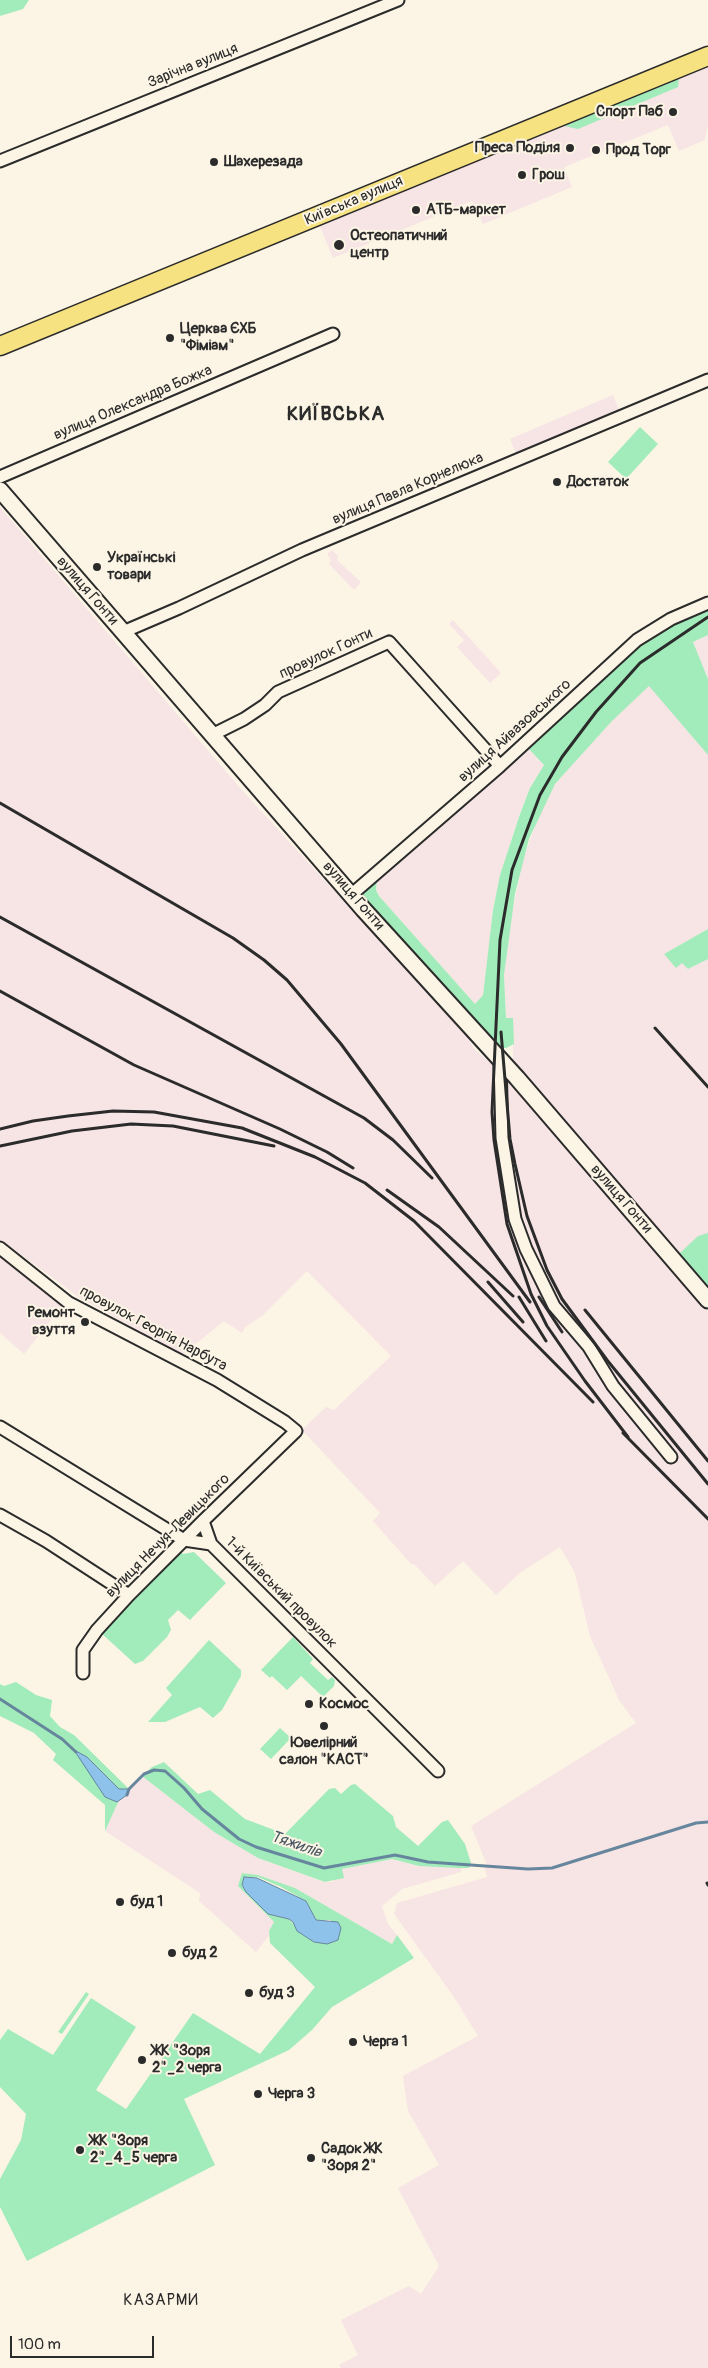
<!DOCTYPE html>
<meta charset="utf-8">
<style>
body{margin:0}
#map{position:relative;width:708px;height:2368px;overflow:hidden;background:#fcf5e5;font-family:Pangolin,sans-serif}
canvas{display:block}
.scale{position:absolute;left:10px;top:2336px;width:144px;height:22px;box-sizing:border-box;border:2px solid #2b2b2b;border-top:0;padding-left:6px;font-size:15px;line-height:18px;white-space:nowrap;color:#2b2b2b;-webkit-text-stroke:4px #fcf5e5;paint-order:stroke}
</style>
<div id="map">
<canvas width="708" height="2368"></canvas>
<div class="scale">100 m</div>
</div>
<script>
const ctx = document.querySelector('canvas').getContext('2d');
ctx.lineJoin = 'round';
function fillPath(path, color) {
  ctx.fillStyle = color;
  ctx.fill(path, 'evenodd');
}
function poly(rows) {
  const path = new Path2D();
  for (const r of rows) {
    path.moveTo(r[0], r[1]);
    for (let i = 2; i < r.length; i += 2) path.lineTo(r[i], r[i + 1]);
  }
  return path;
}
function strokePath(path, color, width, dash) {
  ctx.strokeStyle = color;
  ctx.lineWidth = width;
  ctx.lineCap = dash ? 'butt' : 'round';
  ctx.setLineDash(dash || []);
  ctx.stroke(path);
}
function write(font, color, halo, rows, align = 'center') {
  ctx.font = font + ' Pangolin,sans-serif';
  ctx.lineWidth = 4;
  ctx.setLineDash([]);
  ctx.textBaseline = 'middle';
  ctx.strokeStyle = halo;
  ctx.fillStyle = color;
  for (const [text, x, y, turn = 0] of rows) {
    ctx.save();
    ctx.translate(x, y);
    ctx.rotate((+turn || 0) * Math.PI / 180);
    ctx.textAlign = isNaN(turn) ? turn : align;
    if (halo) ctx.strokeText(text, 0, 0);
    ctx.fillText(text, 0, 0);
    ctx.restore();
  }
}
fillPath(poly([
 [708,65,708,124,705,140,679,151,668,125,564,167,572,187,483,224,472,201,333,258,319,224],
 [613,395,619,410,516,454,510,439],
 [0,507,240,788,469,1038,473,1048,514,1084,708,1312,708,2368,341,2368,339,2365,358,2355,341,2320,409,2286,421,2294,439,2266,398,2188,439,2165,408,2111,403,2076,478,2036,454,1997,394,1914,397,1903,487,1877,484,1865,487,1865,471,1826,636,1723,619,1700,590,1636,575,1573,560,1547,521,1572,496,1595,463,1561,435,1586,414,1564,412,1565,373,1521,380,1513,302,1430,326,1407,334,1410,391,1356,307,1271,262,1316,245,1327,242,1333,224,1321,182,1355,77,1296,0,1239],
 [332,550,338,556,337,560,361,582,354,590,329,564,331,560,327,554],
 [453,620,501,673,490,683,457,647,464,640,449,624],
 [708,635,708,679,693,642],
 [649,685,708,755,708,929,664,954,676,967,682,962,688,969,708,959,708,1300,513,1074,513,1019,506,1018,504,975,510,924,523,860,537,820,555,784,612,721],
 [528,749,544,765,530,788,520,813,500,875,493,910,483,995,475,1004,379,896,376,890,377,877],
 [0,1257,63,1305,24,1354,0,1333],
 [142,1776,214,1832,258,1858,324,1882,333,1882,341,1869,392,1859,419,1866,461,1868,461,1872,402,1889,382,1906,388,1924,397,1935,392,1944,295,1888,258,1875,242,1873,238,1886,274,1922,269,1931,269,1936,256,1952,199,1901,200,1893,105,1831,120,1798,127,1795,129,1789]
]), '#f7e4e4');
fillPath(poly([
 [0,0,29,0,23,9,0,16],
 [679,78,678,87,578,129,564,126],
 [640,427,658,444,626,479,608,462],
 [708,603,708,635,693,642,708,679,708,755,649,686,612,721,555,784,529,839,515,894,504,975,506,1018,513,1018,514,1044,506,1048,499,1048,360,892,377,877,376,890,379,896,475,1004,483,995,493,910,500,875,520,814,530,788,544,765,524,744,637,640],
 [708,929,708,959,688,969,682,963,676,968,664,954],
 [708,1233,708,1289,678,1255,698,1236],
 [178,1550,183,1554,194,1552,226,1583,190,1620,178,1610,168,1620,171,1630,167,1637,143,1661,135,1664,101,1633,102,1627],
 [293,1637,313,1659,310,1663,328,1680,332,1677,335,1680,334,1686,323,1697,301,1676,287,1690,272,1676,270,1678,261,1670],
 [209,1640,241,1670,241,1676,222,1710,213,1718,200,1707,165,1722,148,1722,172,1695,166,1688],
 [16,1682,36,1695,52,1700,50,1716,60,1727,74,1735,129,1789,127,1795,120,1798,105,1831,105,1805,53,1760,56,1754,34,1733,0,1716,0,1684,4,1686],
 [280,1728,291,1738,271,1759,260,1749],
 [164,1762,198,1794,210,1790,245,1819,285,1834,329,1789,335,1788,341,1794,351,1785,355,1784,393,1816,396,1827,418,1846,442,1822,448,1820,465,1844,471,1863,469,1868,458,1868,419,1866,392,1859,342,1869,344,1878,325,1882,258,1858,214,1832,142,1776,152,1767],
 [242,1873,258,1875,295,1888,392,1944,397,1935,414,1958,332,2007,312,2030,289,2050,184,2099,215,2165,27,2261,0,2207,0,2179,21,2140,26,2114,0,2087,0,2040,8,2029,53,2055,91,1998,136,2027,96,2090,126,2109,193,2013,260,2054,315,1987,270,1943,269,1931,274,1922,238,1886],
 [244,1877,258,1877,281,1887,306,1901,316,1920,331,1920,327,1944,314,1942,303,1935,289,1919,268,1914,246,1892,242,1886],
 [86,1992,89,1994,62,2034,58,2032]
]), '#a2ebba');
const water = poly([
 [74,1750,87,1757,119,1789,129,1789,127,1795,117,1802,105,1797,74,1750],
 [244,1877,257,1878,306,1901,316,1920,338,1922,341,1928,338,1940,327,1944,314,1942,297,1931,293,1922,289,1919,268,1914,246,1892,242,1885,244,1877]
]);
fillPath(water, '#8ec2eb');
strokePath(water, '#66869e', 1);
strokePath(poly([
 [0,1699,62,1739,76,1752],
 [127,1795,129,1789,144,1774,154,1770,165,1771,184,1788,202,1809,239,1839,256,1847,324,1868,395,1855,428,1862,528,1869,552,1868,696,1823,708,1822]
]), '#66869e', 3);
const street = poly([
 [0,161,398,0],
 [0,477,333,334],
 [123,632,179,608,302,550,708,380],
 [212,735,244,719,265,705,278,692,389,642,500,766],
 [351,895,500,766,637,640,671,619,708,603],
 [500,1061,502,1138,515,1219,526,1249,554,1306,589,1347,613,1386,671,1457],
 [0,1248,69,1303,217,1380,285,1422,296,1431,203,1521,129,1595,97,1630,83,1650,83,1673],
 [0,1427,184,1540,211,1544,438,1771],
 [0,1515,46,1541,129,1595],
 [203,1521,211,1544]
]);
const secondary = poly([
 [0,490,364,910,517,1078,708,1300]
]);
const primary = poly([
 [0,346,708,56]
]);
strokePath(street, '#2b2b2b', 15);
strokePath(secondary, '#2b2b2b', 19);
strokePath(primary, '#2b2b2b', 21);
strokePath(street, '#fcf5e5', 11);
strokePath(secondary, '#fcf5e5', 15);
strokePath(primary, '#f7e281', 18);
strokePath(poly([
 [0,803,233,938,264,960,287,980,341,1044,530,1302],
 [0,917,364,1118,393,1140,432,1178],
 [0,991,134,1065,280,1129,327,1152,353,1168],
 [655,1028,708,1087],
 [501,1032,510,1139,515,1164,527,1216,547,1270,562,1299,607,1360,708,1484],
 [0,1129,33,1121,68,1116,113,1111,154,1112,242,1128,315,1157,365,1183,414,1221,593,1402],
 [0,1146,72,1131,131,1124,173,1126,274,1146],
 [387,1190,439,1227,513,1296],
 [488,1282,523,1322],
 [519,1297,546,1341],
 [539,1297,562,1332],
 [585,1310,708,1461],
 [623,1433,708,1519],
 [628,1437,585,1381,547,1326,531,1294,507,1224,494,1140,492,1112,500,940,512,870,540,795,562,757,596,712,640,663,708,617],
 [707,1883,708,1885]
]), '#2b2b2b', 3);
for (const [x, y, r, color] of [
 [673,112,5,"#2b2b2b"],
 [570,148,5,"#2b2b2b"],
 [596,150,5,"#2b2b2b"],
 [214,162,5,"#2b2b2b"],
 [522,175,5,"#2b2b2b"],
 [416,210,5,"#2b2b2b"],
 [339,245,6,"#2b2b2b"],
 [170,338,5,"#2b2b2b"],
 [557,482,5,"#2b2b2b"],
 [97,567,5,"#2b2b2b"],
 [85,1322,5,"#2b2b2b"],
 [309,1704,5,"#2b2b2b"],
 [324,1726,5,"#2b2b2b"],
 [120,1902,5,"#2b2b2b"],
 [172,1953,5,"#2b2b2b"],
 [249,1993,5,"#2b2b2b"],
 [353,2042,5,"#2b2b2b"],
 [142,2060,5,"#2b2b2b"],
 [258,2094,5,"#2b2b2b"],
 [80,2150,5,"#2b2b2b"],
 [311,2158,5,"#2b2b2b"]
]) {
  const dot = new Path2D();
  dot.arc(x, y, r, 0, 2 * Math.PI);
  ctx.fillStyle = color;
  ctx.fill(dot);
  strokePath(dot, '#fcf5e5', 2);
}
write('15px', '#2b2b2b', '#fcf5e5', [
 ["Зарічна вулиця",193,66,-22],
 ["Київська вулиця",354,201,-23],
 ["вулиця Олександра Божка",133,403,-23],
 ["вулиця Павла Корнелюка",408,489,-23],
 ["вулиця Гонти",87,591,49],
 ["провулок Гонти",326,654,-25],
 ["вулиця Айвазовського",515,731,-42],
 ["вулиця Гонти",353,896,49],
 ["вулиця Гонти",621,1199,49],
 ["провулок Георгія Нарбута",153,1329,28],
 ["вулиця Нечуя-Левицького",168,1536,-45],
 ["1-й Київський провулок",281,1593,45]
]);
write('bold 15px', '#2b2b2b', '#fcf5e5', [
 ["Спорт Паб",663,112,"right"],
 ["Преса Поділя",560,148,"right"],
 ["Прод Торг",606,150],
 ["Шахерезада",224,162],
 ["Грош",532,175],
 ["АТБ-маркет",426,210],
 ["Остеопатичний",350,236],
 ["центр",350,253],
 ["Церква ЄХБ",180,329],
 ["\"Фіміам\"",180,346],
 ["Достаток",567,482],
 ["Українські",107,558],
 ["товари",107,575],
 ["Ремонт",75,1313,"right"],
 ["взуття",75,1330,"right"],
 ["Космос",319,1704],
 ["Ювелірний",324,1743,"center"],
 ["салон \"КАСТ\"",324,1760,"center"],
 ["буд 1",130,1902],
 ["буд 2",182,1953],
 ["буд 3",259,1993],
 ["Черга 1",363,2042],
 ["ЖК \"Зоря",152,2051],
 ["2\"_2 черга",152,2068],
 ["Черга 3",268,2094],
 ["ЖК \"Зоря",90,2141],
 ["2\"_4_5 черга",90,2158],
 ["Садок ЖК",321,2149],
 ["\"Зоря 2\"",321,2166]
], 'left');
write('italic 16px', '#495865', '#fcf5e5', [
 ["Тяжилів",296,1845,19]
]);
ctx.letterSpacing = '1px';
write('16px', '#2b2b2b', '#fcf5e5', [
 ["КАЗАРМИ",161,2301]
]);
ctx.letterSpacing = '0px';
ctx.letterSpacing = '1px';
write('bold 20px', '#2b2b2b', '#fcf5e5', [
 ["КИЇВСЬКА",336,415]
]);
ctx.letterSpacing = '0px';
</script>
